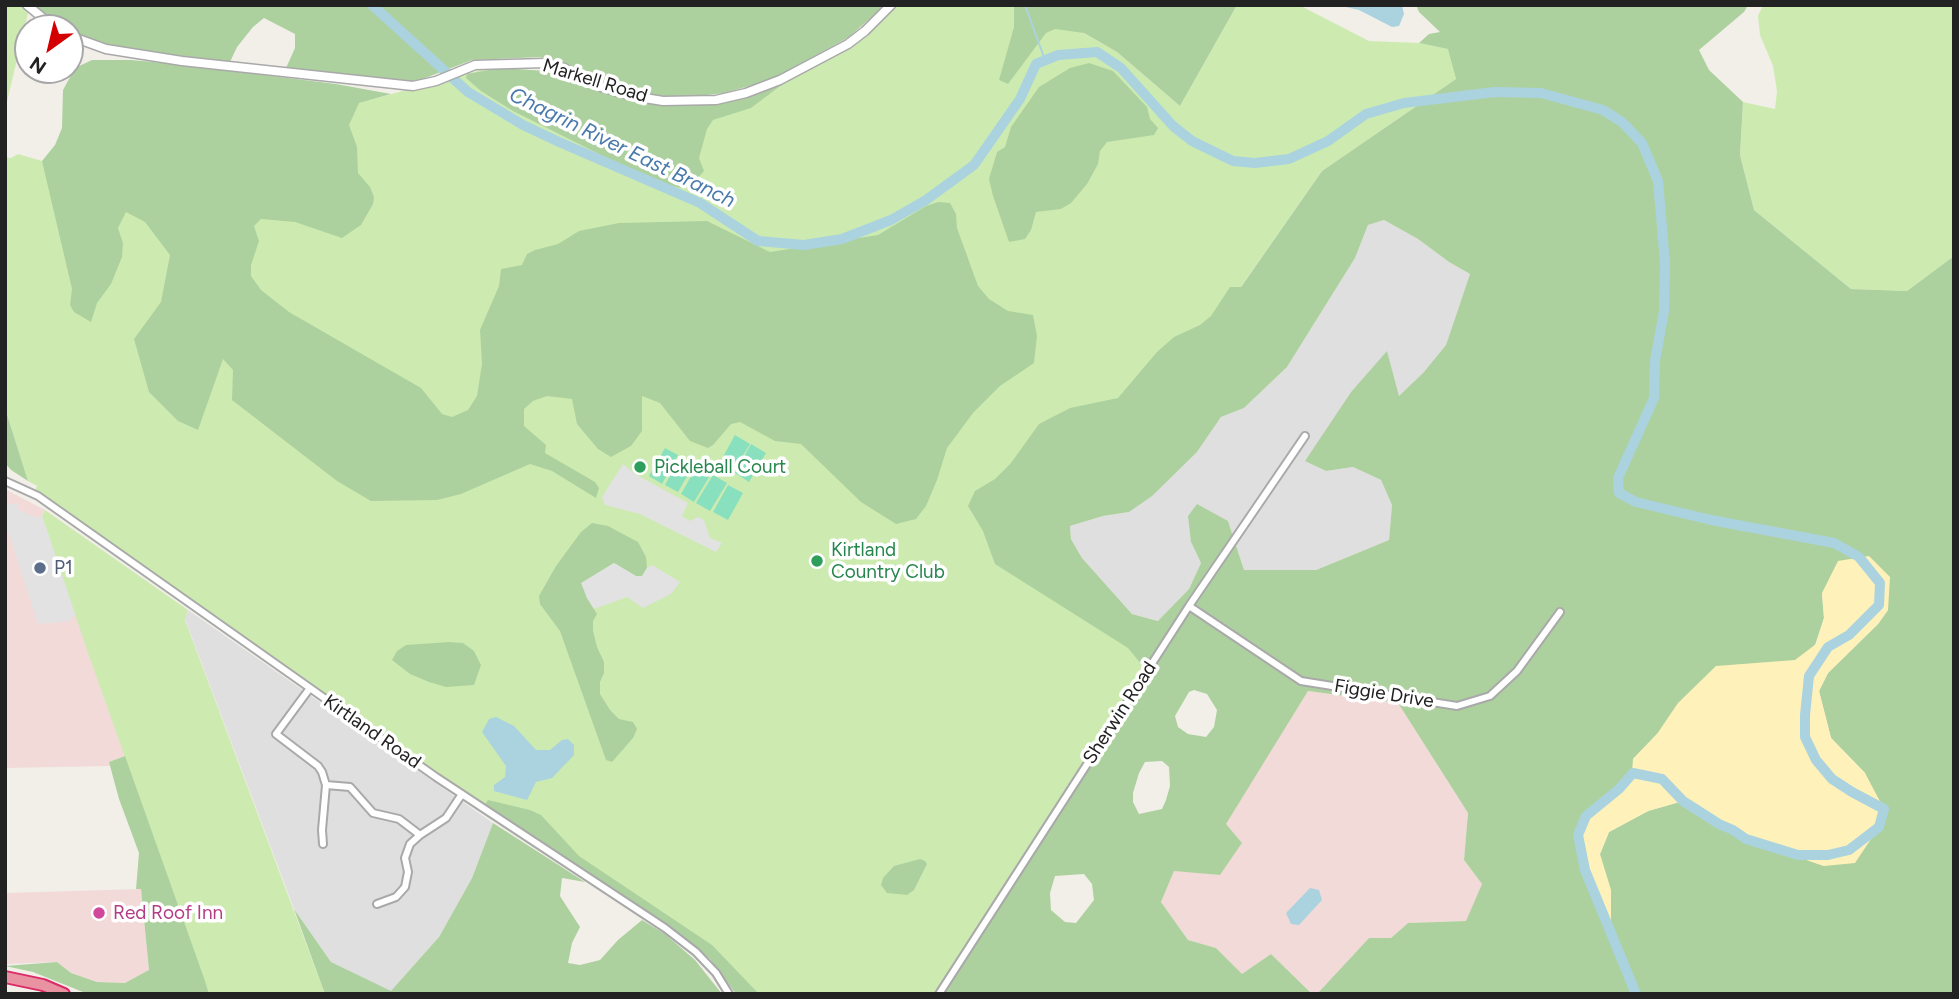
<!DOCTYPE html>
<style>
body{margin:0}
#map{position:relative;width:1959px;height:999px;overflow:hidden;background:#f2efe9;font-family:Figtree,sans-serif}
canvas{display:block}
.frame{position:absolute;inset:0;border:7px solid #222;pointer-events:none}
.north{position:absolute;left:14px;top:14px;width:70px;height:70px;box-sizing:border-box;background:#fff;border:2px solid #a7a7a7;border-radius:50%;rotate:214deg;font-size:19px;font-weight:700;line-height:28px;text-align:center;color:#222}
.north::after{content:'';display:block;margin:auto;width:24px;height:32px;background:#d40000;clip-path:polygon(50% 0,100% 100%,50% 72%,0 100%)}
</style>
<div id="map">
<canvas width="1959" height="999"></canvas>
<div class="frame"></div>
<div class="north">N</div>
</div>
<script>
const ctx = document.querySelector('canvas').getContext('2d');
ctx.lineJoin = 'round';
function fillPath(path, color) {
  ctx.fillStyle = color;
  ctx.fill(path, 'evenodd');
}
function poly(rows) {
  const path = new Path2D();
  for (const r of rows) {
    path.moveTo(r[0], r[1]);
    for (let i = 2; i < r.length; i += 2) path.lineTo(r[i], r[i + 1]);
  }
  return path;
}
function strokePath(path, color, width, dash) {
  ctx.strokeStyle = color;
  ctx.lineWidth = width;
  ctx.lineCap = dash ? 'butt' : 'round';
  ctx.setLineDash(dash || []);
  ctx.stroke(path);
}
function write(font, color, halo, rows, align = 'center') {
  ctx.font = font + ' Figtree,sans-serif';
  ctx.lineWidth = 7;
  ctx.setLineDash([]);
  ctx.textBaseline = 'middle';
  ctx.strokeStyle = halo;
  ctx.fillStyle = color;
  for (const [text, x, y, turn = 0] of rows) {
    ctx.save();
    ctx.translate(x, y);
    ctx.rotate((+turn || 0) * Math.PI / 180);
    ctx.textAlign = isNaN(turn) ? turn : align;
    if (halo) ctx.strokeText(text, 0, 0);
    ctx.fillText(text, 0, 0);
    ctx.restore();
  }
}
fillPath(poly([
 [1384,220,1418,239,1449,262,1470,274,1446,345,1423,373,1399,397,1387,352,1351,392,1306,461,1326,471,1353,467,1381,480,1392,505,1389,540,1316,570,1244,570,1228,521,1191,542,1201,563,1189,589,1159,621,1132,614,1082,558,1071,539,1070,526,1103,516,1129,512,1197,452,1221,417,1244,408,1287,367,1355,258,1368,225],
 [188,610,493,823,472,878,439,937,391,992,331,962,294,909,185,619]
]), '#e0dfdf');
fillPath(poly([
 [5,489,45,510,42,516,125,756,109,762,110,766,5,768],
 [1308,691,1398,703,1468,813,1464,860,1482,884,1467,921,1408,923,1391,938,1369,938,1317,994,1312,994,1271,954,1242,975,1216,948,1188,940,1161,902,1174,870,1220,875,1242,843,1225,824],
 [141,889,149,970,135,979,125,983,97,982,71,973,57,962,5,964,5,893]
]), '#f2dad9');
fillPath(poly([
 [5,5,21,5,28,13,5,110],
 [896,5,1057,5,1066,23,1117,52,1180,106,1237,5,1299,5,1369,41,1419,43,1449,49,1456,79,1322,171,1216,322,1046,551,1156,654,935,994,748,994,708,945,454,785,35,491,37,486,28,481,5,408,5,157,11,158,18,154,42,161,91,188,347,106,481,70,546,71,617,97,662,104,730,100,784,83,843,52,866,35],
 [1763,5,1954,5,1954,256,1907,291,1851,289,1754,210,1740,155,1743,102,1775,109,1777,91,1773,66,1760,35,1758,16],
 [45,510,188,610,185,620,325,994,209,994,87,650,42,516]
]), '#cdebb0');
fillPath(poly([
 [35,5,885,5,849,37,771,80,724,93,690,97,643,95,599,83,574,69,541,57,472,60,415,82,286,68,295,48,295,34,264,18,253,27,237,47,230,62,200,59,105,45,70,32,70,28,62,28,46,18],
 [1014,5,1237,5,1180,106,1117,52,1084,33,1055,29,1046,33,1008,84,999,80,1014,27],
 [1416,5,1748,5,1744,12,1699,50,1709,70,1743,102,1740,155,1754,210,1851,289,1907,291,1954,256,1954,994,1317,994,1369,938,1391,938,1408,923,1466,921,1482,884,1464,860,1468,813,1398,703,1308,691,1226,824,1242,843,1220,875,1174,871,1161,902,1188,940,1216,948,1242,974,1271,954,1312,994,943,994,1020,874,1146,670,1128,648,995,564,983,531,968,506,975,491,995,479,1011,463,1039,424,1070,408,1118,398,1157,352,1174,337,1200,325,1211,316,1230,287,1241,287,1322,171,1456,79,1448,49,1419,43,1429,34,1440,32,1419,12],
 [1384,220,1418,239,1449,262,1470,274,1446,345,1423,373,1399,396,1387,351,1351,392,1305,461,1326,471,1353,467,1381,480,1392,505,1389,540,1316,570,1244,570,1228,521,1197,504,1188,516,1191,542,1201,563,1189,589,1158,621,1132,614,1082,558,1071,539,1070,526,1103,516,1129,512,1152,496,1197,452,1221,417,1244,408,1287,367,1355,258,1368,225],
 [1822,593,1888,610,1878,624,1828,673,1819,691,1831,738,1865,773,1824,866,1746,839,1733,830,1719,824,1683,801,1648,811,1609,832,1600,854,1585,870,1578,835,1586,816,1619,789,1633,773,1633,759,1657,734,1808,666,1824,618],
 [1194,690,1207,694,1217,710,1214,727,1206,737,1188,734,1178,727,1175,716,1189,692],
 [1162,761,1169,767,1170,786,1166,800,1162,809,1139,814,1133,802,1133,793,1139,773,1145,762],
 [1084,874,1092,884,1094,900,1076,923,1065,922,1051,910,1050,893,1055,876],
 [92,60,131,60,176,64,336,84,391,94,359,103,349,125,357,147,358,173,370,187,374,197,373,204,361,225,342,238,295,222,261,219,254,226,259,241,251,265,251,276,261,290,289,312,421,388,442,414,452,417,468,410,477,396,482,364,480,330,499,286,501,269,522,265,527,254,535,250,558,244,579,231,619,223,707,221,770,252,878,235,926,206,938,202,950,203,956,214,957,228,978,286,989,299,1008,311,1033,315,1037,336,1034,363,1000,386,973,413,947,448,937,480,926,506,916,519,896,524,861,502,801,444,775,441,740,422,731,424,713,445,708,448,690,441,660,403,642,396,642,431,631,446,611,457,598,449,577,424,572,399,547,396,533,401,524,409,524,426,546,445,545,453,595,482,599,488,596,498,552,471,530,464,461,494,437,500,371,501,337,481,232,400,233,370,223,359,198,430,178,421,149,392,134,339,161,302,170,255,145,222,126,212,118,228,123,243,122,257,111,284,97,303,91,322,74,312,70,305,72,289,42,161,55,145,62,128,63,90,75,68],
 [1089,63,1113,71,1147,107,1150,119,1158,128,1154,135,1107,142,1100,151,1098,164,1087,184,1071,203,1061,209,1036,212,1031,230,1025,239,1009,242,993,196,989,179,997,152,1005,147,1011,127,1039,87,1070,68],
 [501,68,546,71,617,97,662,104,730,100,784,83,751,108,713,120,707,129,699,158,704,171,692,185,684,189,669,185,609,159,513,111,481,91,466,78,467,74],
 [5,408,28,481,11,470,5,463],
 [592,523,608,526,638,542,646,557,647,568,642,576,636,576,614,563,582,583,587,598,597,614,593,621,593,631,597,647,604,662,604,673,600,682,600,694,610,710,619,719,633,722,637,729,633,738,612,762,606,760,560,631,540,604,539,596,556,566,581,532],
 [449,642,463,643,474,651,481,665,474,685,446,687,429,682,410,674,392,660,397,651,406,645],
 [125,756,204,978,209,994,88,994,33,972,5,966,57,962,71,973,97,982,125,983,149,970,141,889,136,889,139,853,119,799,109,762],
 [488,800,530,810,541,815,579,856,712,945,759,994,736,994,710,959,686,939,484,806],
 [493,823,585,882,562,878,560,896,580,927,572,943,568,963,580,965,600,960,618,940,642,920,665,934,695,960,722,994,325,994,294,909,331,962,391,991,439,937,472,878],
 [920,859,925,861,927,864,914,890,907,895,887,893,881,885,883,878,894,866]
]), '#add19e');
fillPath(poly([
 [1869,556,1890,577,1888,610,1878,624,1828,673,1819,691,1831,738,1865,773,1884,809,1879,827,1855,863,1824,866,1746,839,1733,830,1719,824,1683,801,1648,811,1609,832,1600,854,1611,890,1611,929,1585,870,1578,835,1586,816,1619,789,1632,773,1633,759,1657,734,1678,703,1716,666,1795,660,1816,644,1824,618,1822,593,1838,561]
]), '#fff1ba');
fillPath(poly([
 [735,435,750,444,733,472,719,464],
 [751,444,766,453,749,482,735,473],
 [665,448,678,455,662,484,649,476],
 [681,456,694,464,678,492,665,485],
 [697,466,711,474,694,502,681,494],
 [713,475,727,483,710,511,696,503],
 [728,485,743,493,728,520,713,512]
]), '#88e0be');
fillPath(poly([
 [623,464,635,474,688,503,682,516,690,521,698,517,704,520,710,538,722,543,716,552,640,514,605,505,602,497],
 [5,504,17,504,17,509,37,518,42,516,75,614,69,621,38,624,5,521],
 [614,563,636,576,642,576,647,568,652,565,680,582,671,594,643,608,627,597,594,609,587,598,581,583]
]), '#e2e2e2');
fillPath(poly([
 [1337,5,1402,5,1404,14,1399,26,1392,27,1359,10],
 [496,717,514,726,536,750,550,750,562,740,568,739,574,745,574,755,552,778,536,782,527,800,494,791,494,785,505,777,506,766,482,732,489,719],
 [1310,888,1319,890,1322,900,1299,925,1291,924,1286,913]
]), '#aad3df');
strokePath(poly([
 [1025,5,1045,60]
]), '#aad3df', 2);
strokePath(poly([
 [372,5,468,92,523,125,559,142,700,203,758,241,804,245,842,239,891,220,926,200,974,165,1020,99,1036,64,1058,55,1097,52,1121,68,1173,126,1192,141,1233,161,1255,163,1289,159,1328,141,1366,114,1404,103,1495,92,1541,93,1603,110,1622,122,1642,143,1658,181,1665,263,1664,311,1655,361,1654,398,1618,478,1619,493,1636,502,1711,520,1834,543,1859,557,1880,583,1879,605,1849,635,1828,647,1809,676,1805,715,1805,737,1816,760,1832,779,1852,792,1884,809,1879,827,1849,850,1828,855,1798,855,1746,839,1733,830,1719,824,1683,801,1662,779,1633,773,1619,789,1586,816,1578,835,1585,870,1636,994]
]), '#aad3df', 10);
const minor = poly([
 [5,481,38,496,436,777,665,928,696,952,716,973,729,994],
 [1189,606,1301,681,1457,706,1490,696,1517,671,1560,612],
 [310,688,276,734,318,766,322,772,326,785,322,830,323,844],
 [326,785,350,787,373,813,399,819,420,835],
 [377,904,396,897,405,887,408,872,405,858,410,844,420,835,446,818,462,794],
 [939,994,1189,606,1305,436]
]);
const tertiary = poly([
 [27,5,55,28],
 [70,36,106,49,182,61,413,86,436,81,475,65,545,63,564,68,598,86,632,96,663,101,716,100,746,93,780,80,848,44,865,31,891,5]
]);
const motorway = poly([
 [5,977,43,985,64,994]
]);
strokePath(minor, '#a9a9a9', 10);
strokePath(tertiary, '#a9a9a9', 11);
strokePath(motorway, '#dc2a67', 14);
strokePath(minor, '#fff', 6);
strokePath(tertiary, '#fff', 8);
strokePath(motorway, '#e892a2', 10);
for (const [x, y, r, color] of [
 [640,467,7,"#2e9e5b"],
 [817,561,7,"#2e9e5b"],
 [40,568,7,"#5c6f8a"],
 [99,913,7,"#d1479c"]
]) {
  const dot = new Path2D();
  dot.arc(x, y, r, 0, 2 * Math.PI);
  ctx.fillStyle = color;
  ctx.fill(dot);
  strokePath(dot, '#fff', 2.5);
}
write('19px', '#222', '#fff', [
 ["Markell Road",595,81,17],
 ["Figgie Drive",1384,694,9],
 ["Sherwin Road",1120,713,-57],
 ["Kirtland Road",372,732,35]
]);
write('19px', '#27864d', '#fff', [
 ["Pickleball Court",654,467],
 ["Kirtland",831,550],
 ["Country Club",831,572]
], 'left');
write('19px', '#4e5e75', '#fff', [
 ["P1",54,568]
], 'left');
write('19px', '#b23c85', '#fff', [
 ["Red Roof Inn",113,913]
], 'left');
write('italic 21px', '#4a7aab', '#fff', [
 ["Chagrin River East Branch",622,148,26]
]);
</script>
